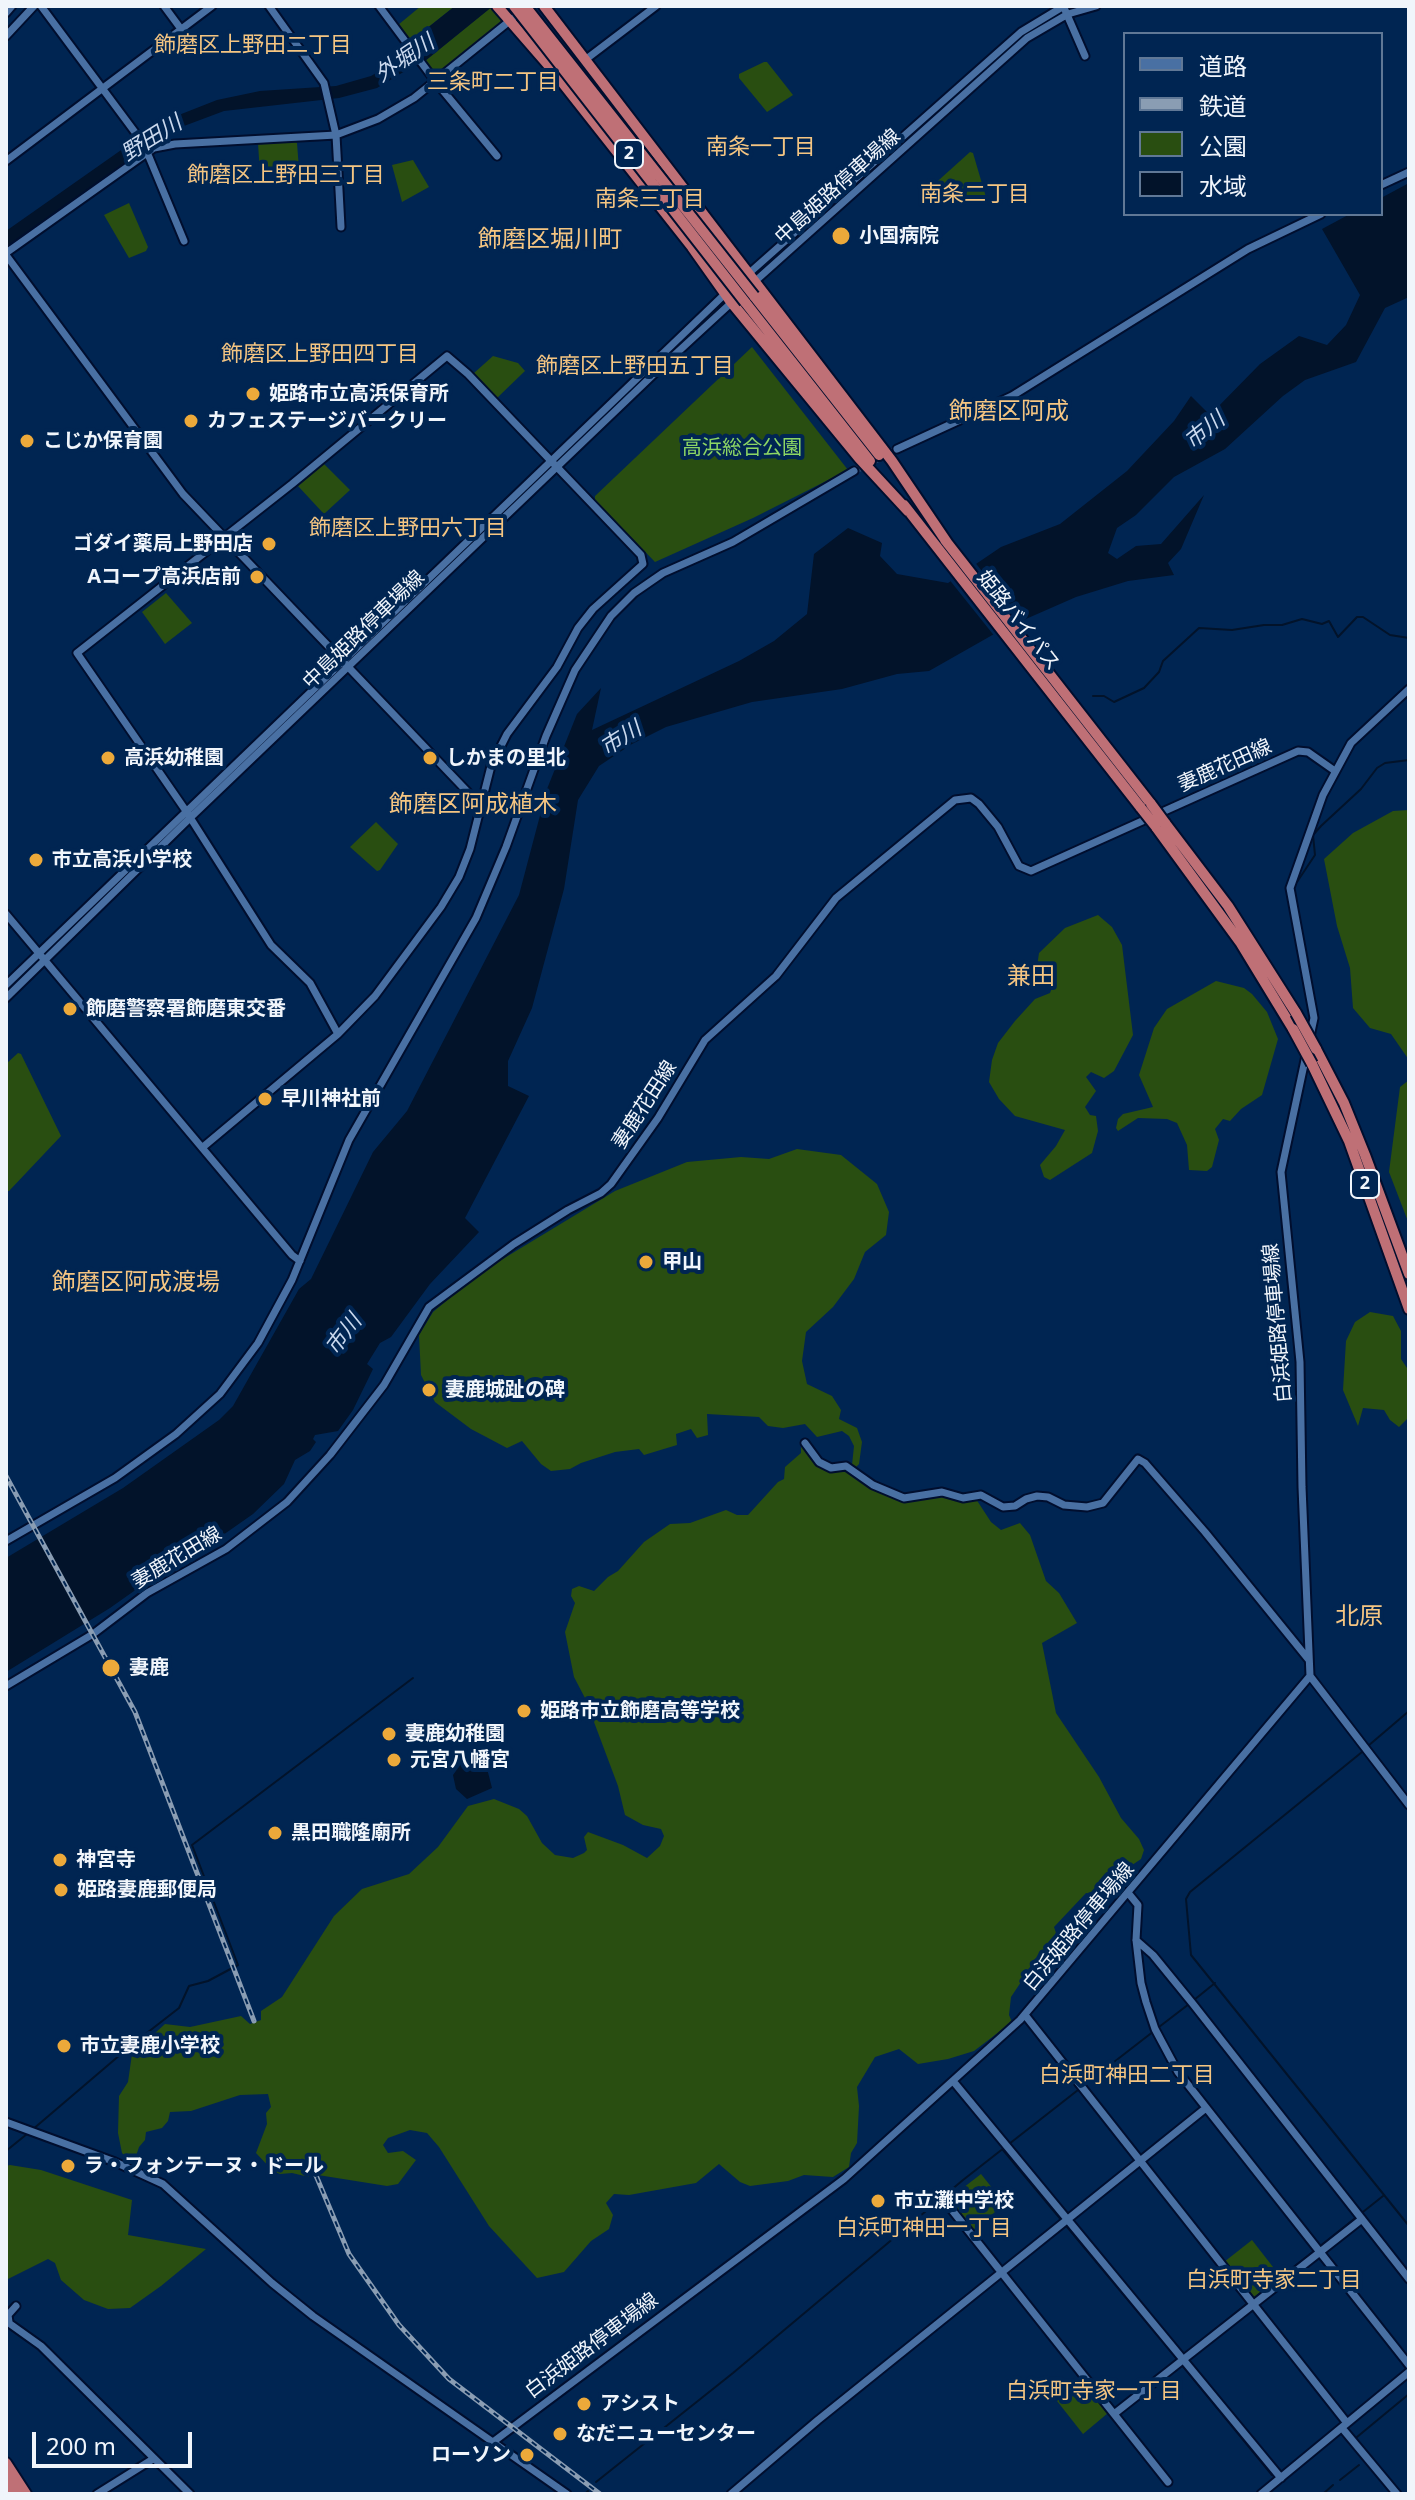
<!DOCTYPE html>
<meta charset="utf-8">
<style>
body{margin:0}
#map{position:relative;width:1415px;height:2500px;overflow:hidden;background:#002552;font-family:"Noto Sans","Noto Sans JP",sans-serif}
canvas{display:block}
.frame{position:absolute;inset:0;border:8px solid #f0f5fb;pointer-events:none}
.legend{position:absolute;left:1123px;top:32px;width:260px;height:184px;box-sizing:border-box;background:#002552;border:2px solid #607896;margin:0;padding:10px 14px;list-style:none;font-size:24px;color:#f0f5fb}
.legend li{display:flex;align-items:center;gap:16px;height:40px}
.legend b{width:40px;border:2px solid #607896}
.scale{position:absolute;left:32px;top:2432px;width:160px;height:36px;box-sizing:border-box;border:4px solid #f0f5fb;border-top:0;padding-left:10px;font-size:24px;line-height:28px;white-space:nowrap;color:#f0f5fb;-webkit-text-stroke:6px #002552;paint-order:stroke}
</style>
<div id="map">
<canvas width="1415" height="2500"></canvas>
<div class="frame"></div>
<ul class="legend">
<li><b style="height:10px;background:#4970a3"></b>道路</li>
<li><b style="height:10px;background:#8a9db3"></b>鉄道</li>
<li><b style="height:22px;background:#294e11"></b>公園</li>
<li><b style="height:22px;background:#02132a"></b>水域</li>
</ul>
<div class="scale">200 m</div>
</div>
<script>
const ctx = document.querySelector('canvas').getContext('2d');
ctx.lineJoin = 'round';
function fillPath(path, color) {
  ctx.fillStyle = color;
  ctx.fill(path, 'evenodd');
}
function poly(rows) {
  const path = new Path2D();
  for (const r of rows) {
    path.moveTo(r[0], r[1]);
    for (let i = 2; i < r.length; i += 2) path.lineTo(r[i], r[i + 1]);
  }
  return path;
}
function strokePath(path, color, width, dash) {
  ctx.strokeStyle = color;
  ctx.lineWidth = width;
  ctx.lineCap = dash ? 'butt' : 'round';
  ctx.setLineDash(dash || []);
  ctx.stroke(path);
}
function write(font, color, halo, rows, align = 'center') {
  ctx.font = font + ' "Noto Sans","Noto Sans JP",sans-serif';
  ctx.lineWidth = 8;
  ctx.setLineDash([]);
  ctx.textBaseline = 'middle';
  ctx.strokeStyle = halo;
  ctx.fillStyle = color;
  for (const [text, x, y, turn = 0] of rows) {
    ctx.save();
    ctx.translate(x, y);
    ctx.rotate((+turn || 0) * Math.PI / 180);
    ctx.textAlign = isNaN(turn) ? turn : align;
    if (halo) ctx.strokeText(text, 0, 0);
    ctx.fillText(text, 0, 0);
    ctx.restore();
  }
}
fillPath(poly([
 [421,6,455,6,411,41,398,25],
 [490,8,503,22,440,73,433,72,425,61],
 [764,62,767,62,793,95,767,112,739,78,739,74],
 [294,141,297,143,299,169,260,174,258,143],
 [970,152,973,153,988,204,932,190,930,188],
 [413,160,429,187,402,202,392,165],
 [129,203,148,247,146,251,129,258,104,215],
 [752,347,848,470,753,518,655,562,595,500,595,496],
 [493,356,518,363,525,371,497,398,474,373],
 [324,464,350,490,324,514,298,486],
 [166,593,192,623,165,644,142,612],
 [1409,810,1409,1060,1391,1034,1370,1028,1353,1008,1350,968,1337,926,1324,859,1353,833,1393,811],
 [376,822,398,844,380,870,377,871,350,847],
 [1098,915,1112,927,1122,945,1133,1035,1114,1071,1104,1078,1091,1072,1086,1077,1096,1091,1085,1107,1090,1115,1096,1116,1098,1131,1092,1153,1050,1180,1044,1177,1040,1165,1056,1146,1065,1130,1015,1116,999,1099,989,1082,992,1060,998,1043,1015,1021,1035,999,1050,993,1053,985,1051,980,1035,981,1039,953,1065,928],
 [1216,981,1244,988,1252,994,1267,1012,1278,1039,1262,1095,1241,1109,1230,1121,1223,1119,1215,1129,1219,1140,1212,1167,1207,1171,1189,1170,1187,1145,1177,1123,1167,1119,1138,1118,1118,1131,1116,1128,1118,1119,1123,1114,1153,1107,1139,1075,1154,1028,1167,1009],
 [18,1053,21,1054,61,1136,9,1191,6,1191,6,1064],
 [1409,1080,1409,1224,1389,1172,1400,1087],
 [797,1149,841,1155,877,1184,889,1212,886,1235,865,1252,854,1279,833,1307,806,1332,802,1361,807,1384,832,1396,841,1410,839,1419,857,1428,862,1442,859,1464,856,1467,852,1465,854,1446,849,1436,842,1431,817,1437,805,1424,783,1428,768,1426,759,1417,707,1414,708,1435,697,1438,691,1429,676,1434,677,1445,644,1455,639,1449,615,1452,581,1463,570,1469,551,1471,541,1464,522,1441,507,1448,471,1429,435,1402,421,1375,419,1335,433,1312,478,1274,615,1191,687,1162,741,1157,769,1159],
 [1370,1312,1393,1316,1401,1331,1401,1359,1409,1371,1409,1417,1399,1427,1390,1420,1384,1410,1363,1408,1358,1426,1343,1390,1346,1341,1355,1322],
 [801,1445,820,1467,831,1472,843,1470,854,1474,877,1492,889,1495,942,1494,976,1499,991,1522,1001,1530,1020,1523,1030,1535,1046,1581,1059,1593,1077,1623,1042,1643,1056,1713,1099,1777,1121,1818,1139,1839,1144,1850,1141,1859,1107,1882,1099,1895,1086,1893,1054,1927,1061,1948,1035,1978,1021,1982,1011,1997,1009,2015,1012,2022,974,2051,948,2059,918,2064,899,2049,875,2057,857,2087,859,2106,857,2143,851,2153,849,2167,833,2177,804,2175,788,2181,750,2186,740,2182,719,2164,696,2183,629,2195,614,2194,606,2203,613,2215,609,2229,591,2241,564,2272,537,2278,489,2226,439,2147,427,2133,410,2130,388,2138,383,2145,388,2153,403,2151,416,2160,398,2184,387,2186,318,2175,313,2160,304,2162,309,2177,292,2173,280,2174,273,2171,256,2153,267,2124,266,2113,271,2107,268,2094,240,2095,191,2111,170,2112,168,2121,162,2128,146,2132,145,2140,139,2147,135,2159,131,2161,122,2153,118,2133,119,2096,128,2082,132,2054,165,2024,190,2027,241,2016,250,2024,261,2020,261,2011,282,1997,334,1916,362,1889,409,1874,438,1847,468,1806,494,1799,519,1809,527,1816,542,1843,555,1855,573,1858,584,1853,587,1850,584,1837,588,1832,623,1845,647,1858,660,1846,664,1836,661,1829,643,1825,625,1815,618,1786,585,1698,574,1677,565,1632,575,1603,571,1596,572,1589,579,1586,594,1591,608,1577,618,1571,644,1542,670,1524,690,1523,726,1510,737,1515,748,1515,778,1482,784,1479,785,1467,801,1453],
 [10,2165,41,2170,132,2200,128,2235,206,2249,161,2286,130,2308,108,2309,84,2300,61,2280,55,2263,48,2259,6,2280,6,2166],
 [981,2174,1005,2204,974,2229,971,2229,950,2202,950,2198],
 [1252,2240,1280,2276,1253,2298,1224,2262],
 [1083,2380,1108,2413,1083,2434,1057,2401]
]), '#294e11');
fillPath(poly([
 [455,6,493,6,425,61,422,57,410,68,377,88,339,98,224,111,176,129,6,248,6,231,161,122,217,100,260,91,336,86,371,76,390,65,413,45,411,41],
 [1409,183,1409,297,1385,308,1356,362,1305,380,1283,396,1225,449,1174,477,1136,515,1117,528,1108,553,1117,559,1136,546,1161,544,1204,495,1181,549,1168,563,1174,575,1128,581,1076,597,1003,629,929,671,897,674,842,689,752,702,666,727,632,744,599,766,578,800,564,889,532,1008,508,1061,508,1086,529,1096,465,1218,479,1232,430,1284,391,1337,380,1343,367,1364,373,1369,353,1410,338,1431,315,1435,313,1439,316,1442,310,1451,295,1460,284,1484,253,1514,203,1549,151,1579,110,1608,6,1672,6,1558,123,1488,219,1420,233,1406,299,1289,311,1279,373,1152,407,1111,519,895,547,789,577,714,601,688,592,730,739,661,774,641,807,614,814,554,848,528,882,543,880,556,897,574,948,583,1001,547,1060,524,1127,471,1174,421,1191,396,1210,415,1260,364,1299,336,1327,345,1346,325,1360,295,1322,229,1350,214,1381,214,1381,198],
 [482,1749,492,1788,467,1799,456,1789,453,1775,464,1760]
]), '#02132a');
fillPath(poly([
 [974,561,1023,624,996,638,948,578]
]), '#002552');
strokePath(poly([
 [1093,696,1104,696,1114,702,1144,688,1159,672,1163,661,1199,628,1232,630,1264,625,1282,625,1302,619,1322,624,1329,621,1338,637,1357,617,1363,617,1390,635,1409,638],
 [1297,882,1315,855,1313,835,1321,826,1361,789,1377,768,1385,763,1409,760],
 [1368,1746,1409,1711],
 [1362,1752,1190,1892,1186,1899,1191,1955,1409,2226],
 [1194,2000,1215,1983],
 [1159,2027,1189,2004],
 [1083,2086,1154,2031],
 [32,2130,134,2043,179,2008,189,1986,208,1981,238,1965,192,1845,413,1678],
 [1003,2150,1178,2360],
 [6,2151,27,2134],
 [1319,2247,1383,2196],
 [1253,2299,1314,2251],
 [1184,2354,1248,2303],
 [1182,2365,1272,2475],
 [1357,2437,1409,2394],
 [1340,2480,1359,2465],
 [596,2482,733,2373,963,2180,1078,2090],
 [585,2494,588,2491],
 [1323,2494,1333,2485]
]), '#02132a', 2);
strokePath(poly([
 [854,471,897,449]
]), '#24446b', 7, [7, 3.5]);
const secondary = poly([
 [41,6,137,135,147,152,184,241],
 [164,6,181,29],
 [269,6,324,83,336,135,341,227],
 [379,6,435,81,497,156],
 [1065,10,1085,56],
 [6,13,12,6],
 [6,36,34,6],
 [585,60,656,6],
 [6,161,212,6],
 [1381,185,1409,172],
 [6,253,154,148,175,144,336,135,378,119,414,98,522,11],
 [6,255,183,494,481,806],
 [747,275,1021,32,1064,6],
 [752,284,1027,38,1068,14,1096,6],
 [897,449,1012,396,1248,249,1321,214],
 [6,914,292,1255,300,1261],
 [6,985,728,291],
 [6,998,190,818,656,372,743,292],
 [203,1147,338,1034,375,996,441,907,459,877,470,849,491,766,507,734,557,667,578,628,593,609,643,564,641,555,468,374,447,356,292,484,77,653,186,811,271,945,310,983,338,1034],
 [805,1443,819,1462,831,1468,846,1466,873,1485,904,1498,942,1492,963,1498,981,1495,1003,1507,1015,1506,1026,1499,1037,1496,1048,1497,1064,1505,1087,1507,1103,1503,1138,1459,1145,1463,1205,1532,1309,1660],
 [6,1541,115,1478,176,1434,220,1394,258,1343,292,1280,349,1140,476,918,506,847,546,736,575,670,611,616,634,593,663,573,733,542,854,471],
 [1310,1676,1409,1805],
 [6,1686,93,1634,147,1593,226,1549,287,1502,330,1455,384,1385,429,1307,514,1244,568,1210,601,1193,611,1184,658,1118,705,1040,776,976,836,898,955,800,971,798,979,804,998,827,1019,866,1031,871,1298,751,1308,752,1335,771],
 [1129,1894,1138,1905,1136,1940,1141,1983,1146,2002,1155,2029,1178,2072,1409,2365],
 [1136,1940,1153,1955,1193,2004,1409,2279],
 [1025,2015,1347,2423],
 [953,2081,1281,2478],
 [6,2122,115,2162,163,2184,272,2283,313,2316,567,2494],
 [944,2200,1168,2482],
 [6,2321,41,2346,190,2494],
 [9,2322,8,2315,16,2306],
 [1114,2414,1362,2219],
 [1342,2428,1397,2494],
 [493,2442,844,2179,1020,2020,1310,1676,1302,1487,1300,1362,1281,1172,1314,1018,1290,888,1323,795,1351,743,1409,689],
 [97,2494,153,2459],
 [731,2494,818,2420,1206,2108],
 [1261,2494,1409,2372]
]);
const highway = poly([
 [497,6,550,67,692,247,731,302,859,458,908,511],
 [544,6,892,461,948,544],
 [754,296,879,455],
 [745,302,870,461],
 [904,505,1141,808],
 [945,540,1151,804],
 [1165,823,1228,906,1296,1013],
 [1156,827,1240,942,1293,1029],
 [1316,1049,1344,1103,1365,1155,1409,1274],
 [1312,1064,1349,1141,1409,1309],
 [6,2463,26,2494],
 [6,2480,15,2494]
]);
strokePath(secondary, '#000e2e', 11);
strokePath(highway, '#000e2e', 14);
strokePath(secondary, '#4970a3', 7);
strokePath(highway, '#bf7076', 10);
const rail = poly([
 [6,1476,135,1712,254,2021],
 [312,2166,349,2254,399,2325,449,2379,600,2494]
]);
strokePath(rail, '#8a9db3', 5);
strokePath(rail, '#002552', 2, [6]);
const highwayBridge = poly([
 [514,6,745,302],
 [525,6,754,296],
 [1151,804,1165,823],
 [1141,808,1156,827],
 [1296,1013,1316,1049],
 [1293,1029,1312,1064]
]);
strokePath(highwayBridge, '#000e2e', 14, []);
strokePath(highwayBridge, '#bf7076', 10);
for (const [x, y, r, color] of [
 [841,236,10,"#eca93a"],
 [253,394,8,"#eca93a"],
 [191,421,8,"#eca93a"],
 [27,441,8,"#eca93a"],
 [269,544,8,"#eca93a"],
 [257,577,8,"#eca93a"],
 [108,758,8,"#eca93a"],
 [430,758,8,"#eca93a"],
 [36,860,8,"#eca93a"],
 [70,1009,8,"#eca93a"],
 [265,1099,8,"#eca93a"],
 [646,1262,8,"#eca93a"],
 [429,1390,8,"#eca93a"],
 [111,1668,10,"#eca93a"],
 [524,1711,8,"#eca93a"],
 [389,1734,8,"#eca93a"],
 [394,1760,8,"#eca93a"],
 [275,1833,8,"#eca93a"],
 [60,1860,8,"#eca93a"],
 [61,1890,8,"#eca93a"],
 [64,2046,8,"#eca93a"],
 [68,2166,8,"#eca93a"],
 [878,2201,8,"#eca93a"],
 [584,2404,8,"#eca93a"],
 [560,2434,8,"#eca93a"],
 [527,2455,8,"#eca93a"]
]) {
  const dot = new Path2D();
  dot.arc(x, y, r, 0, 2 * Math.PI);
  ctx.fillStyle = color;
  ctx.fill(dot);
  strokePath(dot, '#002552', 3);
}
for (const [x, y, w] of [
 [629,154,28],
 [1365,1184,28]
]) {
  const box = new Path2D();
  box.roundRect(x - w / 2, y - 14, w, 28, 6);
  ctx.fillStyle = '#002552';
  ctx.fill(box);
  strokePath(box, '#f0f5fb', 2);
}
write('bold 18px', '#f0f5fb', null, [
 ["2",629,154],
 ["2",1365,1184]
]);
write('20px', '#f0f5fb', '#002552', [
 ["中島姫路停車場線",838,187,-42],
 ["姫路バイパス",1018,621,52],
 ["中島姫路停車場線",364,630,-44],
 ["妻鹿花田線",1225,766,-24],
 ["妻鹿花田線",645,1105,-57],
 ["白浜姫路停車場線",1278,1323,-95],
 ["妻鹿花田線",177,1558,-31],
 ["白浜姫路停車場線",1079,1927,-50],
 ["白浜姫路停車場線",592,2346,-37]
]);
write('bold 20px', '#f0f5fb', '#002552', [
 ["小国病院",859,236],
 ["姫路市立高浜保育所",269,394],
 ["カフェステージバークリー",207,421],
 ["こじか保育園",43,441],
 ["ゴダイ薬局上野田店",253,544,"right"],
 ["Aコープ高浜店前",241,577,"right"],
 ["高浜幼稚園",124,758],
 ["しかまの里北",446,758],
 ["市立高浜小学校",52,860],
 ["飾磨警察署飾磨東交番",86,1009],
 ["早川神社前",281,1099],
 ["甲山",662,1262],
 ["妻鹿城趾の碑",445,1390],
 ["妻鹿",129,1668],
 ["姫路市立飾磨高等学校",540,1711],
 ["妻鹿幼稚園",405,1734],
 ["元宮八幡宮",410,1760],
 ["黒田職隆廟所",291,1833],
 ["神宮寺",76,1860],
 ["姫路妻鹿郵便局",77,1890],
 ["市立妻鹿小学校",80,2046],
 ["ラ・フォンテーヌ・ドール",84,2166],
 ["市立灘中学校",894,2201],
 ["アシスト",600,2404],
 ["なだニューセンター",576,2434],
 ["ローソン",511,2455,"right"]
], 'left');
write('20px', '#8dd664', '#002552', [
 ["高浜総合公園",742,448]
]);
write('22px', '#f4c582', '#002552', [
 ["飾磨区上野田二丁目",253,46],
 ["三条町二丁目",493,83],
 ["南条一丁目",761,148],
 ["飾磨区上野田三丁目",286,176],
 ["南条二丁目",975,195],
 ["南条三丁目",650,200],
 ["飾磨区上野田四丁目",320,355],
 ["飾磨区上野田五丁目",635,367],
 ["飾磨区上野田六丁目",408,529],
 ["白浜町神田二丁目",1127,2076],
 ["白浜町神田一丁目",924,2229],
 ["白浜町寺家二丁目",1274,2281],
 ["白浜町寺家一丁目",1094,2392]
]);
write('italic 22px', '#cad9ee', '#002552', [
 ["外堀川",405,59,-34],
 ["野田川",152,139,-32],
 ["市川",1205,431,-39],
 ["市川",621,739,-32],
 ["市川",344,1335,-53]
]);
write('24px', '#f4c582', '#002552', [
 ["飾磨区堀川町",550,240],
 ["飾磨区阿成",1009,412],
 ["飾磨区阿成植木",473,805],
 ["兼田",1031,977],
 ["飾磨区阿成渡場",136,1283],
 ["北原",1359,1617]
]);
</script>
